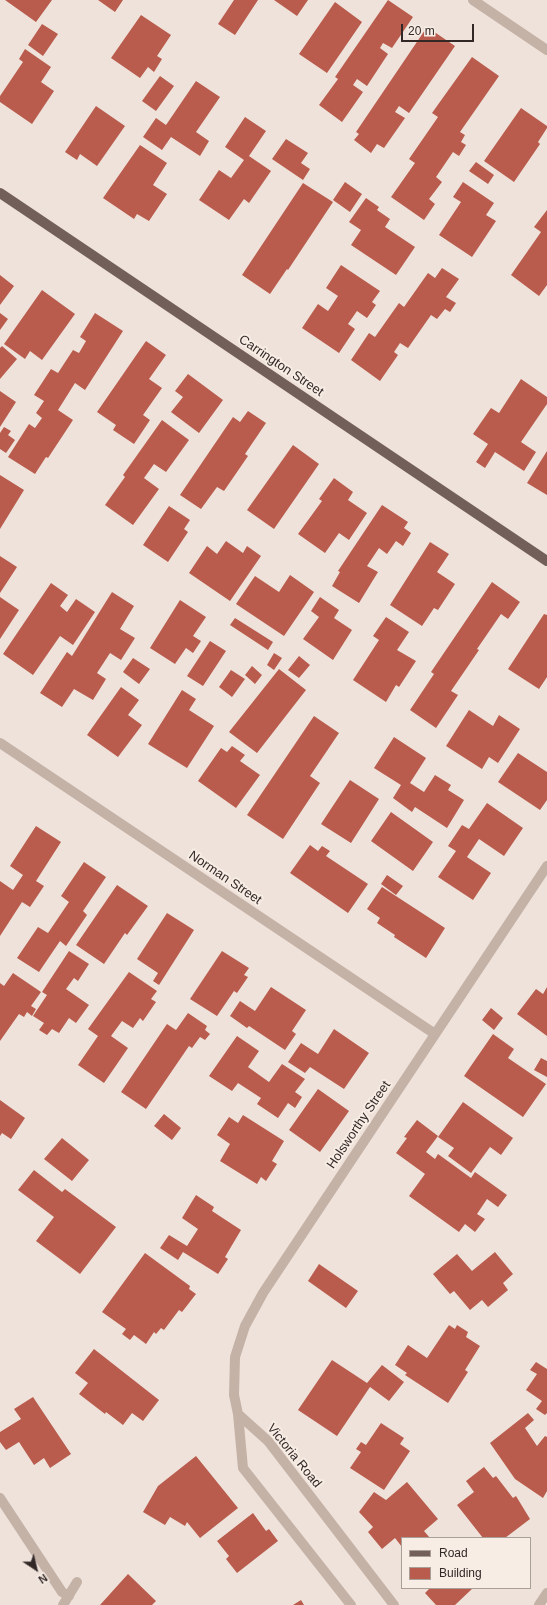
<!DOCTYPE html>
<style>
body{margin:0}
#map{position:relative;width:547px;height:1605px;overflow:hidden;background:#eee2da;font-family:Arial,sans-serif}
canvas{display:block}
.legend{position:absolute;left:401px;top:1537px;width:130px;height:52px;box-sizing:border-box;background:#f7ede5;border:1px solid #a89f99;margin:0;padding:5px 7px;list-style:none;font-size:12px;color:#322927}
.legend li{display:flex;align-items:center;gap:8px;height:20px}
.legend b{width:20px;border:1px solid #a89f99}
.north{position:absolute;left:16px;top:1549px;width:40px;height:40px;-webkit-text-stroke:3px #f7ede5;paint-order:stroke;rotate:145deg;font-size:11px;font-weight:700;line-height:16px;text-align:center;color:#322927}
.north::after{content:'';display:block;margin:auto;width:14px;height:18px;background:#322927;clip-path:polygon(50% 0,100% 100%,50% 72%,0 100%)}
.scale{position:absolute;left:401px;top:24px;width:73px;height:18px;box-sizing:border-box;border:2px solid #322927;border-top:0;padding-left:5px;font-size:12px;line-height:14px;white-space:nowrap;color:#322927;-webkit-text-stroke:3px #f7ede5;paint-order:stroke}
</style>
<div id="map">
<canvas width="547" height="1605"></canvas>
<ul class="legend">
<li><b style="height:5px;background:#735f59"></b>Road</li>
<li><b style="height:11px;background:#b95c4d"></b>Building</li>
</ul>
<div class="north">N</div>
<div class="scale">20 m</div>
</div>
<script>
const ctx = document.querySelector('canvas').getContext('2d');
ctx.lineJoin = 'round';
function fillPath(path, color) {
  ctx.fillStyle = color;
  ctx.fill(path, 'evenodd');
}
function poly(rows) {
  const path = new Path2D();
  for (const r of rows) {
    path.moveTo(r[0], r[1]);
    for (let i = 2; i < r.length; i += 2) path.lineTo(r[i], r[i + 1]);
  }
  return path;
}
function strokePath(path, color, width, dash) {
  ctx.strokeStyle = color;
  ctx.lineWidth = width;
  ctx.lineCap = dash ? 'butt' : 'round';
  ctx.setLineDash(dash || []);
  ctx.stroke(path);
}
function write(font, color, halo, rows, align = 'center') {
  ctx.font = font + ' Arial,sans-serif';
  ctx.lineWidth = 4;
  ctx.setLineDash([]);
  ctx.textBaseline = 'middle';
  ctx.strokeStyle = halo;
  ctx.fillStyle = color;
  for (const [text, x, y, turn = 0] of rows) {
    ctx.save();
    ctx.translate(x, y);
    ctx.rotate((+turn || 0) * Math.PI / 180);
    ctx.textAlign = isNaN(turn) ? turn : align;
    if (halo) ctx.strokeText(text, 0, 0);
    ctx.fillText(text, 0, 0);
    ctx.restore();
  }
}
fillPath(poly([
 [5,0,52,0,36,22],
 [98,0,123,0,115,12],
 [234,0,258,0,235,35,218,24],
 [274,0,308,0,297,16],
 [388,0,413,17,392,48,383,43,380,48,388,54,367,86,357,79,353,85,363,92,342,122,319,105,338,79,335,77],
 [335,2,362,22,327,73,299,54],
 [141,15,171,35,157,56,162,59,154,72,148,67,140,78,111,58],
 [42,24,58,34,43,56,28,45],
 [427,27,455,46,409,113,399,106,395,112,405,118,384,148,377,144,371,153,354,140,359,134,356,132],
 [25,49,51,67,41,82,54,91,32,124,0,102,0,96,23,62,19,59],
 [472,57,499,76,460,132,465,135,461,142,466,145,459,156,453,152,436,177,442,182,429,199,435,204,424,220,391,197,415,163,409,159,438,117,432,113],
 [160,76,174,86,156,111,142,101],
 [196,81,220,97,196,132,209,141,200,156,171,137,162,150,143,137,156,118,166,125],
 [96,106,125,126,97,166,80,154,77,160,65,152],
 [521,108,547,126,547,128,538,142,540,144,514,182,484,161],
 [245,117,266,131,249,156,271,171,249,203,244,199,229,220,199,200,219,170,231,178,244,160,225,147],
 [286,139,308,153,301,163,310,169,303,180,272,159],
 [140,145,167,163,153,185,167,194,149,221,137,214,134,219,103,198],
 [476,162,494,175,488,184,469,171],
 [345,182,362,194,350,212,333,200],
 [463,182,494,203,486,215,496,221,472,257,439,235,461,202,453,197],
 [303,183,333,202,288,270,287,269,270,294,242,275],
 [366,198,379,207,377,210,390,219,385,227,415,247,396,275,351,245,361,230,349,222],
 [547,210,547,285,539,296,511,275,541,232,534,227],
 [341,265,380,291,372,302,376,305,367,318,357,311,348,324,355,329,339,353,302,328,318,304,328,311,338,296,326,288],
 [442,268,459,279,446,297,456,303,450,312,445,309,437,319,431,315,408,348,400,343,394,352,398,355,380,381,351,360,369,333,375,337,399,303,404,307,428,273,435,278],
 [0,275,14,286,0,305],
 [42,290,75,314,42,360,30,351,25,359,4,344],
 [0,313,8,319,0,330],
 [95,313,123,331,85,390,75,383,58,410,73,420,48,458,46,457,35,474,8,457,29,424,35,428,42,418,36,413,44,401,34,395,51,369,58,373,73,350,79,353,86,341,80,337],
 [146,341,166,355,149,379,162,388,143,415,150,420,134,444,113,430,116,425,97,412],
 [2,346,17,359,0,379,0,348],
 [188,374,223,400,199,433,171,412,183,397,175,391],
 [521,379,547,397,547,404,521,442,536,452,524,471,495,452,485,468,476,462,488,444,473,434,491,408,499,413],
 [0,391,16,402,0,427],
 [248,411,266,423,245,454,248,456,224,491,217,487,201,509,180,495,233,417,240,422],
 [162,420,189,440,166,472,154,464,144,478,159,489,133,525,105,505,125,477,123,475],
 [4,427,11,431,8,435,15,440,6,453,0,449,0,433],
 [293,445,319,464,274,529,247,510],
 [547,451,547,495,527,483],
 [0,475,24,490,0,529],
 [334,478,353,492,348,500,367,513,349,540,339,533,325,553,298,534,322,501,319,499],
 [382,505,408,522,404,528,411,533,403,546,396,541,387,554,379,548,367,566,378,572,359,603,332,586,340,572,338,571],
 [169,506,190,520,184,529,188,532,168,562,143,545],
 [226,541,243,553,247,546,261,556,230,601,189,573,207,546,217,554],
 [430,542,449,554,437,572,455,584,438,610,434,608,422,626,390,605],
 [0,556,17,567,0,593],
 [290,575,314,592,284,636,236,604,255,576,279,592],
 [492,582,520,602,508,619,501,614,477,649,479,650,451,691,458,695,436,728,410,710,434,674,431,672],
 [51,583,68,595,60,606,67,612,76,599,95,612,73,645,60,636,33,675,3,654],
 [112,592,134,606,120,629,135,638,121,660,110,653,97,673,106,679,93,700,74,689,62,707,40,693,67,652,72,656],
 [0,597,19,610,0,639],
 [320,597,339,610,334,618,352,630,333,660,303,639,319,617,311,611],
 [180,600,206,617,193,636,201,641,193,653,186,648,175,664,150,648],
 [544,614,547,615,547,677,539,689,508,669],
 [386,617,409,632,397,650,416,661,399,687,396,685,386,702,353,680,379,640,373,636],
 [235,618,273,642,268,650,230,625],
 [210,641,226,651,203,686,187,676],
 [274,653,282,658,274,670,267,665],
 [299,656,310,665,299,678,288,670],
 [133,658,150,669,139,684,123,672],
 [252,666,262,675,255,684,245,675],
 [279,669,306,690,257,753,229,732],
 [231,670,245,679,232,697,219,687],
 [121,687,139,700,128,715,142,725,118,757,87,735],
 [182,690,196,699,189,710,214,726,187,768,148,744],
 [469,710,493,726,499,715,520,729,498,763,489,757,482,769,446,746],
 [314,716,339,733,310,776,320,783,283,839,247,815],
 [394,737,426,758,410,783,424,792,435,775,451,785,448,790,464,800,447,828,415,807,412,812,393,798,401,785,374,768],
 [232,746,245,755,240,761,260,775,236,808,198,781,221,748,227,752],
 [518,753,547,772,547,800,540,810,498,782],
 [350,780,379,799,351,843,321,824],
 [487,803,523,828,504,856,479,839,467,857,491,873,473,900,438,877,456,851,448,846,462,825,469,829],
 [391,812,433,842,413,871,371,841],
 [36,826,61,842,36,881,44,886,30,907,22,902,0,936,0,881,13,890,23,875,10,866],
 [310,845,318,851,322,846,330,851,326,856,368,884,348,913,290,873],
 [84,862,106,877,83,911,87,915,66,946,60,941,39,972,17,958,38,927,48,933,69,902,61,896],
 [387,875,403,886,396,895,381,884],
 [117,885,148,906,127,935,125,933,104,964,76,945],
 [382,887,445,928,426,958,394,937,395,935,377,923,380,918,367,909],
 [167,913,194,930,159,985,153,981,158,973,137,959],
 [69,951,89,964,78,981,74,978,66,989,89,1005,76,1023,69,1018,59,1033,52,1029,47,1035,39,1030,44,1023,33,1016,47,995,42,992],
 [222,951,249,968,244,975,248,977,237,993,234,991,217,1016,190,999],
 [129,972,157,991,151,999,156,1002,143,1021,140,1018,133,1028,122,1021,111,1036,128,1048,104,1083,78,1065,98,1036,88,1029],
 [13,973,41,992,31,1006,36,1009,32,1016,27,1012,24,1017,19,1014,0,1041,0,983,4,986],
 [271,987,306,1010,292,1031,296,1034,285,1050,249,1026,247,1028,230,1016,240,1001,255,1011],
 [547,987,547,1036,517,1014,536,989,543,994],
 [491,1008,503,1018,494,1030,482,1020],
 [188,1013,207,1026,205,1030,210,1034,205,1040,200,1037,192,1048,189,1046,146,1109,121,1092,167,1024,176,1030],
 [334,1029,369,1053,344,1089,310,1067,305,1073,288,1062,301,1043,318,1054],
 [493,1034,514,1049,508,1058,546,1084,523,1117,464,1076],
 [237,1036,259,1051,248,1067,269,1082,282,1064,305,1079,295,1092,302,1097,295,1108,288,1103,278,1118,257,1104,261,1098,238,1083,232,1091,209,1076],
 [541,1058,547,1061,547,1077,534,1070],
 [318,1089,349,1111,320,1152,289,1130],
 [0,1100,25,1118,11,1139,2,1133,0,1136],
 [463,1102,513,1138,501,1155,490,1147,471,1173,448,1156,454,1148,438,1137],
 [164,1114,181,1128,172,1140,154,1126],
 [243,1115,284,1141,272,1161,277,1164,266,1181,261,1177,257,1184,220,1161,230,1144,217,1135,229,1117,238,1123],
 [417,1120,438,1136,426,1152,435,1159,438,1154,471,1178,475,1172,507,1195,498,1207,487,1199,477,1214,485,1219,475,1232,465,1224,459,1232,409,1196,425,1174,396,1153,407,1138,404,1137],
 [62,1138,89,1160,72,1181,44,1159],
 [34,1170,62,1192,65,1189,116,1227,80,1274,36,1241,54,1217,18,1190],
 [196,1195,214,1207,212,1211,241,1230,225,1257,228,1259,218,1274,183,1252,178,1260,160,1248,169,1235,187,1246,198,1229,182,1218],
 [495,1252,513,1274,503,1283,508,1290,488,1307,482,1300,470,1310,454,1291,450,1294,433,1274,457,1254,472,1271],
 [145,1253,190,1286,189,1289,196,1294,182,1312,179,1310,164,1330,161,1328,156,1334,154,1332,146,1344,134,1335,130,1340,122,1334,126,1329,102,1312],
 [319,1264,358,1291,346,1308,308,1281],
 [449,1325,455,1329,457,1325,468,1332,466,1337,480,1346,465,1370,468,1372,448,1403,405,1375,407,1373,395,1365,408,1345,427,1358],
 [94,1349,159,1400,143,1421,132,1413,123,1425,106,1412,105,1414,79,1394,88,1383,75,1373],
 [332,1360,367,1383,382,1365,404,1382,389,1401,370,1387,337,1436,298,1410],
 [536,1362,547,1369,547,1413,545,1415,536,1409,542,1401,526,1390,537,1374,530,1370],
 [33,1397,71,1454,50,1468,44,1458,34,1465,19,1442,6,1450,0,1442,0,1432,21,1419,14,1409],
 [528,1413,534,1420,525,1428,537,1446,545,1436,547,1437,547,1491,543,1498,515,1479,490,1443],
 [381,1423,404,1438,400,1444,410,1451,384,1490,350,1468,361,1452,356,1449,361,1442,366,1445],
 [196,1456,238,1508,200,1538,187,1522,185,1526,170,1517,165,1525,143,1512,158,1486],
 [484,1467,493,1478,496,1476,513,1498,516,1496,530,1519,505,1538,483,1538,457,1505,474,1492,466,1481],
 [407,1482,438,1519,424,1531,430,1538,402,1538,402,1547,395,1538,382,1549,368,1532,373,1527,359,1512,374,1492,386,1500],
 [253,1513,266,1531,269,1529,278,1541,237,1573,226,1559,229,1556,217,1541],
 [128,1574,156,1601,152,1605,100,1605],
 [430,1588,473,1588,455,1605,436,1605,425,1593],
 [301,1600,304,1605,293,1605]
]), '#b95c4d');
strokePath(poly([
 [473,0,547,50],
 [0,743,435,1034],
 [238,1414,268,1441,394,1605],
 [0,1498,62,1592,69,1596],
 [63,1605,77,1582],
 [351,1605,243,1468,238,1414,234,1395,235,1357,245,1326,263,1293,547,866],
 [539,1605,547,1593]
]), '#c5b2a7', 10);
strokePath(poly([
 [0,193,547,561]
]), '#735f59', 10);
write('13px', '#322927', '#f7ede5', [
 ["Carrington Street",281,366,34],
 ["Norman Street",225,878,34],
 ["Holsworthy Street",359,1125,-56],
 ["Victoria Road",294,1456,51]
]);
</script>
